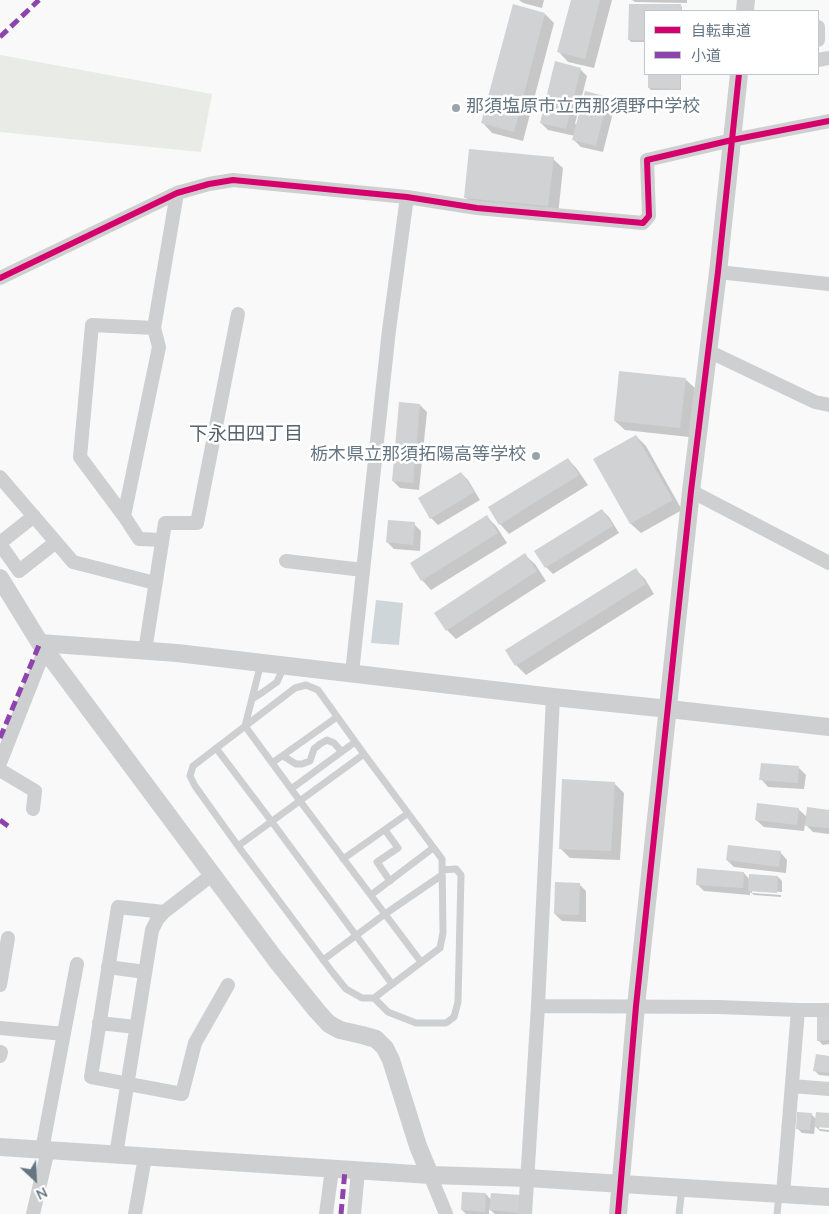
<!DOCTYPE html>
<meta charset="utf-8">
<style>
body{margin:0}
#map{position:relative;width:829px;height:1214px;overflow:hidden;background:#f9f9f9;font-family:"Nunito Sans","Noto Sans JP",sans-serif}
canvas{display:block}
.legend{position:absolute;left:644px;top:10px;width:175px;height:65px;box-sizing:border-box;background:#fff;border:1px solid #c1c8cd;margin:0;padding:6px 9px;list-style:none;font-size:15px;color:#657683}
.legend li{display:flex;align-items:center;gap:10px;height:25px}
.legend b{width:25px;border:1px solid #c1c8cd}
.north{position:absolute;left:10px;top:1154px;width:50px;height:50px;-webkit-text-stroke:4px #fff;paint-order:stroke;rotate:155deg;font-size:14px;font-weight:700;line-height:20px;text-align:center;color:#657683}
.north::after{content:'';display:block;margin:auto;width:18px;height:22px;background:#657683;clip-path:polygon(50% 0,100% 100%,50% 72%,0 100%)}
</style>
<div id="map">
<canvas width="829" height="1214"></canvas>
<ul class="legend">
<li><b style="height:6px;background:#d6006c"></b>自転車道</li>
<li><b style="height:6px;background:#8e44ad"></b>小道</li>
</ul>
<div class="north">N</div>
</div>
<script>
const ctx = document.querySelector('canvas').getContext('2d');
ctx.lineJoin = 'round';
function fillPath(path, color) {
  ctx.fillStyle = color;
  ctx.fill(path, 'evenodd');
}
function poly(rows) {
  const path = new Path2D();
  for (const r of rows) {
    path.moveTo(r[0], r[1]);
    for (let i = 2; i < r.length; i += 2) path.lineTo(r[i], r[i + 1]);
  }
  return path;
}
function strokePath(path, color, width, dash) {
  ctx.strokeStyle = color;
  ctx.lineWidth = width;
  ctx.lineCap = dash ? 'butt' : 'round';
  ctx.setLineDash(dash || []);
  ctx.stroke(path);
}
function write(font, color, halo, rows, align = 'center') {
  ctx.font = font + ' "Nunito Sans","Noto Sans JP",sans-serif';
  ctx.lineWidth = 5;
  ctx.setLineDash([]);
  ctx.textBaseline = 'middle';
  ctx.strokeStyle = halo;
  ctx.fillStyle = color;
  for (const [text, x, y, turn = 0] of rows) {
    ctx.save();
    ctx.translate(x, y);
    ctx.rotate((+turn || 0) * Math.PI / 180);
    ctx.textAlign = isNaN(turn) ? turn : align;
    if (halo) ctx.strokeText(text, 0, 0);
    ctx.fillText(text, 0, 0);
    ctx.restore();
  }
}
fillPath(poly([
 [0,55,212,94,201,152,0,132]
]), '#e8ebe6');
fillPath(poly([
 [376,600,403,603,399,645,371,643]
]), '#ced6d9');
fillPath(poly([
 [519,0,544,0,542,8,523,3],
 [572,0,612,0,594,68,568,62,559,52],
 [632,0,687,0,687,3,635,2],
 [630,5,680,5,682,7,682,11,645,11,645,42,631,42,629,40],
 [545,14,554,23,523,141,492,133,483,123],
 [580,69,587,76,575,124,578,125,586,93,608,98,615,105,603,152,581,147,574,140,575,136,548,130,541,123],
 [649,74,681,74,681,90,651,90,649,88],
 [553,159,563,168,558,215,475,207,465,197],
 [685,379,695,388,689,437,625,430,615,421],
 [420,405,427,412,419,490,400,488,393,481],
 [636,436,646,446,682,510,641,533,631,524,595,460],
 [568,459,577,469,588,485,509,534,500,524,490,508],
 [461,473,468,480,480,500,438,525,431,518,419,499],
 [602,510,609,517,619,533,553,574,546,567],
 [487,517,496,526,507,543,431,590,422,580],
 [414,524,421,531,420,551,394,549,387,542],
 [525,555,535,564,546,581,456,639,447,630],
 [636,570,645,579,654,594,526,675,516,665],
 [799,768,806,775,804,789,768,787,761,779],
 [614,783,624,793,620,860,570,858,560,848],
 [798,809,807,817,829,811,829,834,813,832,805,824,804,831,764,827,756,820],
 [780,852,787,860,786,873,734,867,727,860],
 [744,873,750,880,778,877,782,881,782,892,752,890,752,893,781,895,781,897,754,895,750,892,750,895,704,891,697,884],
 [579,884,586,891,586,922,562,921,555,914],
 [829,1017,829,1044,823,1045,818,1040],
 [829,1057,829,1076,819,1075,814,1070],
 [811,1114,816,1119,829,1114,829,1127,819,1126,819,1129,829,1130,829,1132,820,1131,815,1126,814,1134,802,1133,797,1128],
 [486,1194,491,1200,525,1214,495,1214,489,1209,489,1214,466,1214,462,1210]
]), '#0003');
fillPath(poly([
 [571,0,600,0,585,59,557,52],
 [513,4,545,13,514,132,481,123],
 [629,4,681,4,681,11,645,11,645,40,628,40],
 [555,61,581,68,566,129,540,123],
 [648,74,680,74,680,89,648,88],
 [585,91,608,97,596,146,572,140],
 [469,149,554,157,548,206,464,198],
 [619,371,686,378,680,428,614,421],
 [399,402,420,404,413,483,392,481],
 [636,435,673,500,630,524,593,459],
 [568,458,579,475,499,525,488,507],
 [461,472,474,492,430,519,418,498],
 [602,509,613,526,545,568,534,551],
 [487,515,498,533,421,581,410,563],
 [388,520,415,522,413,545,386,542],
 [525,553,537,571,446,631,434,613],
 [636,568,646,584,515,666,505,650],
 [761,763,799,766,798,783,759,780],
 [562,779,615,782,611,851,559,849],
 [757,803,799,808,797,825,755,820],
 [807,807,829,810,829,828,805,826],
 [728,845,781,851,779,867,726,860],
 [697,868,744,872,743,888,696,885],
 [749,874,778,876,777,893,748,891],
 [555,882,580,883,579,915,554,914],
 [817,1016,829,1016,829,1040,817,1041],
 [816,1054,829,1056,829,1073,813,1071],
 [797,1112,812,1113,810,1130,796,1129],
 [816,1112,829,1113,829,1128,814,1127],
 [462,1192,486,1193,485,1212,461,1210],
 [491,1193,521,1195,521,1213,489,1210]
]), '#d0d2d3');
strokePath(poly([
 [261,663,245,726,300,801,421,962],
 [306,685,318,690,364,754,442,859,443,933,440,948,374,998,362,998,346,989,333,973,238,846,195,786,190,776,193,766,295,688,306,685],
 [252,699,263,692,277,682,284,666],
 [216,748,272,822,392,984],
 [283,756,296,764,302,764,310,761,314,749,320,744,327,740,334,743,341,751],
 [272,763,337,717],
 [291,789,355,742],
 [385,830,398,848,377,862,390,881],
 [238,846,364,754],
 [343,859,407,814],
 [371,895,433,848],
 [323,960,385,914,442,875],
 [374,998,388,1012,416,1023,446,1023,454,1017,458,1002,461,875,456,869,442,870],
 [679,1214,682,1188],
 [777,1214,779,1194]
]), '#cecfd0', 7);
strokePath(poly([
 [818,40,818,27],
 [818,60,829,58],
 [718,272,829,284],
 [0,278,177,193,209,184,233,180,407,197,477,208,643,223,649,216,647,160,732,140,829,121],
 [154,328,92,325,80,457,124,516,139,539,162,540],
 [708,351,815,402,829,405],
 [0,477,73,562,155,583],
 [691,491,829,563],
 [124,516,159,347,154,328,177,193],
 [0,543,34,516],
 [0,544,19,571,56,542],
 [286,561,363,570],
 [145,651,165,523,197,523,238,314],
 [352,673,389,330,407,197],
 [0,763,41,659,53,660],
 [0,770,35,791,33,809],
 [164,912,118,907,91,1077,182,1094,195,1043,228,985],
 [108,967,145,972],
 [0,985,8,938],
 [538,1006,718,1007,798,1010,829,1010],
 [99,1023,136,1027],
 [0,1028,64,1034],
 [0,1056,1,1052],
 [792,1086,829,1089],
 [42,1150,77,964],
 [116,1155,152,930,157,920,164,912,213,874],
 [430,1175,446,1214],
 [783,1194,798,1010],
 [33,1214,48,1150],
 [135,1214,145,1157],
 [326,1214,332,1169],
 [354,1214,358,1171],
 [525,1214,538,1006,553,697]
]), '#cecfd0', 14);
strokePath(poly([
 [745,11,746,0],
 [0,578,40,643,276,960,317,1011,329,1024,340,1030,362,1035,376,1039,385,1048,391,1060,418,1146,430,1175],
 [40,643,177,653,553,697,669,709,829,727],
 [0,1147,430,1175,527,1178,829,1197],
 [618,1214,636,1006,691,491,718,272,739,74]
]), '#cecfd0', 18);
strokePath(poly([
 [0,37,39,0],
 [0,738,40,643],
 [0,820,12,829],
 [341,1214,345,1170]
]), '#8e44ad', 5, [10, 5]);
strokePath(poly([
 [0,278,177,193,209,184,233,180,407,197,477,208,643,223,649,216,647,160,732,140,829,121],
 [618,1214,636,1006,691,491,718,272,739,74]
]), '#d6006c', 6);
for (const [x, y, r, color] of [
 [456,108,5,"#99a4ac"],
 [536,456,5,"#99a4ac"]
]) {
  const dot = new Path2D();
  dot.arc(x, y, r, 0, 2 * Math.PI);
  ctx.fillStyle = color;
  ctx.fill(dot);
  strokePath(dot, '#fff', 2);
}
write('18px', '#657683', '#fff', [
 ["那須塩原市立西那須野中学校",466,108],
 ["栃木県立那須拓陽高等学校",526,456,"right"]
], 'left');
write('19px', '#57646e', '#fff', [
 ["下永田四丁目",246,435]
]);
</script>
